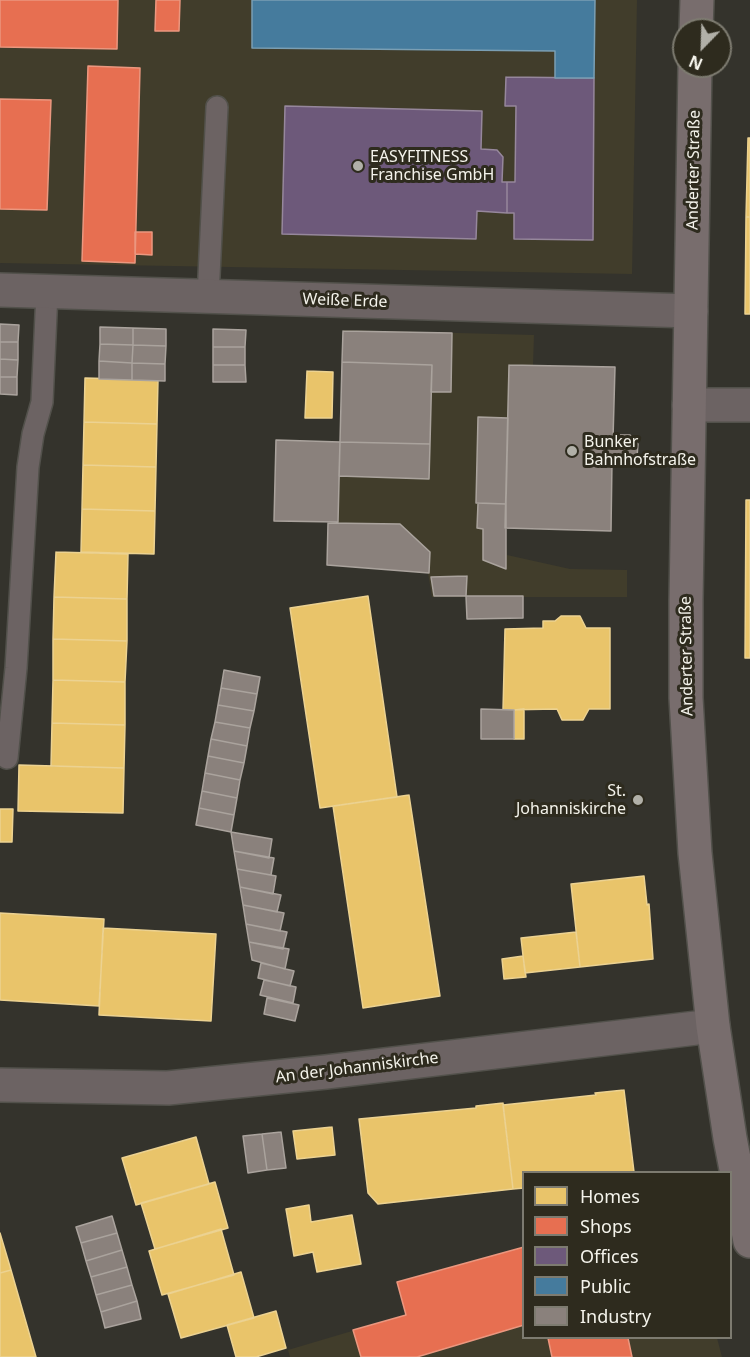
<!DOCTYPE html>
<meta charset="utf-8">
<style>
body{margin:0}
#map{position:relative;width:750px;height:1357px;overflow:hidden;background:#34332c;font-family:"Noto Sans",sans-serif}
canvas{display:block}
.legend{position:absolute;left:522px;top:1171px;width:210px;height:168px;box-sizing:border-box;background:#2e2b1e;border:2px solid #7d7b70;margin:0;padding:8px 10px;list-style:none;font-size:18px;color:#f4f3eb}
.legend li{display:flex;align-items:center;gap:12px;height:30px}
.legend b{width:30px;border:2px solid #7d7b70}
.north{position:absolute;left:672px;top:18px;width:60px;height:60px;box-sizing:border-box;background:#2e2b1e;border:2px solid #7d7b70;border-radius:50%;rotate:203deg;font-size:16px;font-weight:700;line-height:24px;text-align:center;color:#f4f3eb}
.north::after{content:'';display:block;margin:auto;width:21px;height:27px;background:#b1b0a8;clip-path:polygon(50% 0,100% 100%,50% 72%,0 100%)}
</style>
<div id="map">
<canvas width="750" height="1357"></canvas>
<ul class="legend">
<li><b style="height:16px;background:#e9c46a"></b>Homes</li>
<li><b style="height:16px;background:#e76f51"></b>Shops</li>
<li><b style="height:16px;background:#6d597a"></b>Offices</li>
<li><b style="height:16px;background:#457b9d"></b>Public</li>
<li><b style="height:16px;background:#8a817c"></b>Industry</li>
</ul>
<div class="north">N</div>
</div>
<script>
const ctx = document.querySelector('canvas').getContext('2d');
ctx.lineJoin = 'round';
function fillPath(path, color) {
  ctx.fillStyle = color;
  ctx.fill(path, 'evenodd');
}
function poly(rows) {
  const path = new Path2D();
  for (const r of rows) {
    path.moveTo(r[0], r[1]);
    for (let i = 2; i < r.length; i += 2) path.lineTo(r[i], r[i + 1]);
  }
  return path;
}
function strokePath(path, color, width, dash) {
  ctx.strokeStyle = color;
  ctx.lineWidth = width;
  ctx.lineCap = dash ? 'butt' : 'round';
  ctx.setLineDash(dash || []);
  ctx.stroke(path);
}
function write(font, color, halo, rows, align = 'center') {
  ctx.font = font + ' "Noto Sans",sans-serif';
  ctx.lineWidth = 6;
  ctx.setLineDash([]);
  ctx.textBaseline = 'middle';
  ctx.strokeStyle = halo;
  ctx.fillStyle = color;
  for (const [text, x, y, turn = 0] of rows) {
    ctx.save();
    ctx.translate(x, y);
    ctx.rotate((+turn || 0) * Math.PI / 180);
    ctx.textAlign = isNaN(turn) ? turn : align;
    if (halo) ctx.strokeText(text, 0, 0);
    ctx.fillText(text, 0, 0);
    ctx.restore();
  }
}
fillPath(poly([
 [0,0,637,0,632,274,0,263],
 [343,330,534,335,533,365,510,365,505,528,507,555,570,569,627,570,627,597,432,597,428,573,327,565,328,523,338,522],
 [523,1247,524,1338,717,1338,722,1357,290,1357,288,1350,406,1315,397,1282]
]), '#413d2b');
const homes = poly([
 [748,138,750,138,750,217,746,217,748,138],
 [746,217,750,217,750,314,745,314,746,217],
 [307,371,333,372,332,418,305,418,307,371],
 [85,378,158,380,157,424,84,422,85,378],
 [84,422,157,424,156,467,83,465,84,422],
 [83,465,156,467,155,511,82,509,83,465],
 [746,500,750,500,750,658,745,658,746,500],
 [82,509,155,511,154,554,81,552,82,509],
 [56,552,128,554,127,599,54,597,56,552],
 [368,596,397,797,320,808,290,608,368,596],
 [54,597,127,599,127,641,53,639,54,597],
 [561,616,580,616,586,628,610,628,610,709,589,709,583,720,562,720,557,709,503,710,505,629,543,628,543,621,555,621,561,616],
 [53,639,127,641,125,682,53,680,53,639],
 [53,680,125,682,125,725,52,723,53,680],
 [524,709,524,739,514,739,514,710,524,709],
 [52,723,125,725,124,768,51,766,52,723],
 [19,765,124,768,123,813,18,811,19,765],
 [409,795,440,996,363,1008,333,806,409,795],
 [0,809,13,809,12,842,0,842,0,809],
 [644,876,647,905,649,904,653,959,580,967,571,884,644,876],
 [0,913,104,919,99,1006,0,1000,0,913],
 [103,928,216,934,211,1021,99,1015,103,928],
 [576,932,580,967,525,973,521,938,576,932],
 [523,956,526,977,504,979,502,959,523,956],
 [624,1090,634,1172,524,1172,524,1188,513,1189,503,1105,596,1095,595,1093,624,1090],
 [503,1103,513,1189,378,1204,368,1193,359,1119,476,1108,476,1106,503,1103],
 [332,1127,335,1155,297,1159,293,1131,332,1127],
 [196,1137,209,1184,136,1205,122,1158,196,1137],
 [215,1182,228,1228,155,1249,141,1203,215,1182],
 [309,1205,311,1222,352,1215,361,1264,317,1272,313,1252,294,1256,286,1209,309,1205],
 [221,1229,234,1275,162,1295,149,1251,221,1229],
 [0,1233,11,1270,0,1273,0,1233],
 [11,1270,36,1357,0,1357,0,1273,11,1270],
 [241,1272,254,1318,181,1338,168,1294,241,1272],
 [276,1311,286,1348,256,1357,236,1357,227,1325,276,1311]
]);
fillPath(homes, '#e9c46a');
strokePath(homes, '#ecd291', 1.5);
const shops = poly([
 [0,0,118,0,117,49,0,47,0,0],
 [156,0,180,0,179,31,155,31,156,0],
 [88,66,140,68,135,263,82,261,88,66],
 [0,99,51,100,47,210,0,209,0,99],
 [135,232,152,232,152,255,135,254,135,232],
 [524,1247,524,1325,417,1357,361,1357,353,1330,406,1315,397,1282,524,1247],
 [548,1338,628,1338,632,1357,552,1357,548,1338]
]);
fillPath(shops, '#e76f51');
strokePath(shops, '#eb977f', 1.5);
const offices = poly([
 [506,77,594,78,593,240,514,239,514,213,507,213,507,182,515,182,516,106,505,106,506,77],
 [285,106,482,111,481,149,497,150,503,157,502,182,507,182,507,213,477,211,476,239,282,234,285,106]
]);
fillPath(offices, '#6d597a');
strokePath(offices, '#96879c', 1.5);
const public = poly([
 [252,0,595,0,594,78,555,78,555,51,252,48,252,0]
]);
fillPath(public, '#457b9d');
strokePath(public, '#7a9fb4', 1.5);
const industry = poly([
 [0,324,19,325,18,342,0,342,0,324],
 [100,327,133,328,133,345,100,344,100,327],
 [133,328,166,329,166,346,133,345,133,328],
 [213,329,246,330,245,347,213,347,213,329],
 [343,331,452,333,451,392,431,392,432,365,342,362,343,331],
 [0,342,18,342,18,360,0,359,0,342],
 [100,344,133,345,132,363,99,361,100,344],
 [133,345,166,346,165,364,132,363,133,345],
 [213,347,245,347,245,365,213,365,213,347],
 [0,359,18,360,17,377,0,377,0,359],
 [99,361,132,363,132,380,99,379,99,361],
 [342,362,432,365,430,444,340,442,342,362],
 [132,363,165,364,165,381,132,380,132,363],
 [213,365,245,365,246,382,213,382,213,365],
 [509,365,615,367,613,439,617,435,630,435,638,444,637,457,628,465,616,464,612,461,611,531,505,528,509,365],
 [0,377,17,377,17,395,0,394,0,377],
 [478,417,508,418,506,504,476,503,478,417],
 [276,440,340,442,338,522,274,521,276,440],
 [340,442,430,444,429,479,339,476,340,442],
 [478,503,506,504,506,569,483,560,483,529,477,528,478,503],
 [328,523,400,524,430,552,429,573,327,565,328,523],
 [467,576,466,596,434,596,431,577,467,576],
 [466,596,523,596,523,618,467,619,466,596],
 [224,670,260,677,257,694,221,688,224,670],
 [221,688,257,694,254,711,218,705,221,688],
 [218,705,254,711,250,728,215,722,218,705],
 [481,709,514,710,514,739,481,739,481,709],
 [215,722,250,728,247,746,211,739,215,722],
 [211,739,247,746,244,763,208,756,211,739],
 [208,756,244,763,240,780,205,773,208,756],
 [205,773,240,780,237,798,202,791,205,773],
 [202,791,237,798,234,815,199,808,202,791],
 [199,808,234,815,231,832,196,825,199,808],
 [231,832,272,839,269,858,234,851,231,832],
 [234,851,274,858,271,875,237,869,234,851],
 [237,869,276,876,273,894,240,887,237,869],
 [240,887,281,895,277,912,243,905,240,887],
 [243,905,284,913,280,931,246,924,243,905],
 [246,924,287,932,283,949,249,942,246,924],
 [249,942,289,949,285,969,252,960,249,942],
 [261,963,294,971,290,986,258,978,261,963],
 [264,980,296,987,293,1003,260,995,264,980],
 [267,998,299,1005,295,1021,264,1014,267,998],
 [281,1132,286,1168,267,1170,262,1134,281,1132],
 [262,1134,267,1170,248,1173,243,1136,262,1134],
 [112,1216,117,1233,81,1243,76,1227,112,1216],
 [117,1233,122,1250,86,1261,81,1243,117,1233],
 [122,1250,127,1267,91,1277,86,1261,122,1250],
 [127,1267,132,1285,96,1295,91,1277,127,1267],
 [132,1285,137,1301,101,1312,96,1295,132,1285],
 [137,1301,141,1319,105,1328,101,1312,137,1301]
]);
fillPath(industry, '#8a817c');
strokePath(industry, '#aaa39d', 1.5);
const lane = poly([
 [208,297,217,107],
 [7,758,16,668,28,467,33,434,42,402,47,292]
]);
const street = poly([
 [0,290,691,311],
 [689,405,750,405],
 [0,1085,168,1088,326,1072,713,1026]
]);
const secondary = poly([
 [696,30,697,0],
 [695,66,686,600,686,698,695,853,713,1026,730,1138,750,1241]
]);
strokePath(lane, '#52514b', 24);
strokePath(street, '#52514b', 36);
strokePath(secondary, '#52514b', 36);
strokePath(lane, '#6c6363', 21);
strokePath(street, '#6c6363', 33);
strokePath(secondary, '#786d6d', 33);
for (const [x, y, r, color] of [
 [358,166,6,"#b1b0a8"],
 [572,451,6,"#b1b0a8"],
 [638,800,6,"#b1b0a8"]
]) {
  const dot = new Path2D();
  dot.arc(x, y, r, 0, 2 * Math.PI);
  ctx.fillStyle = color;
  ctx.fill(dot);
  strokePath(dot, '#2e2b1e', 2);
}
write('16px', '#f4f3eb', '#2e2b1e', [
 ["EASYFITNESS",370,157],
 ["Franchise GmbH",370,175],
 ["Bunker",584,442],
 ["Bahnhofstraße",584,460],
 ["St.",626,791,"right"],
 ["Johanniskirche",626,809,"right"]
], 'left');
write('16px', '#f4f3eb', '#2e2b1e', [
 ["Anderter Straße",694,170,-89],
 ["Weiße Erde",345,301,2],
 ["Anderter Straße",687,656,-91],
 ["An der Johanniskirche",357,1068,-7]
]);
</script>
